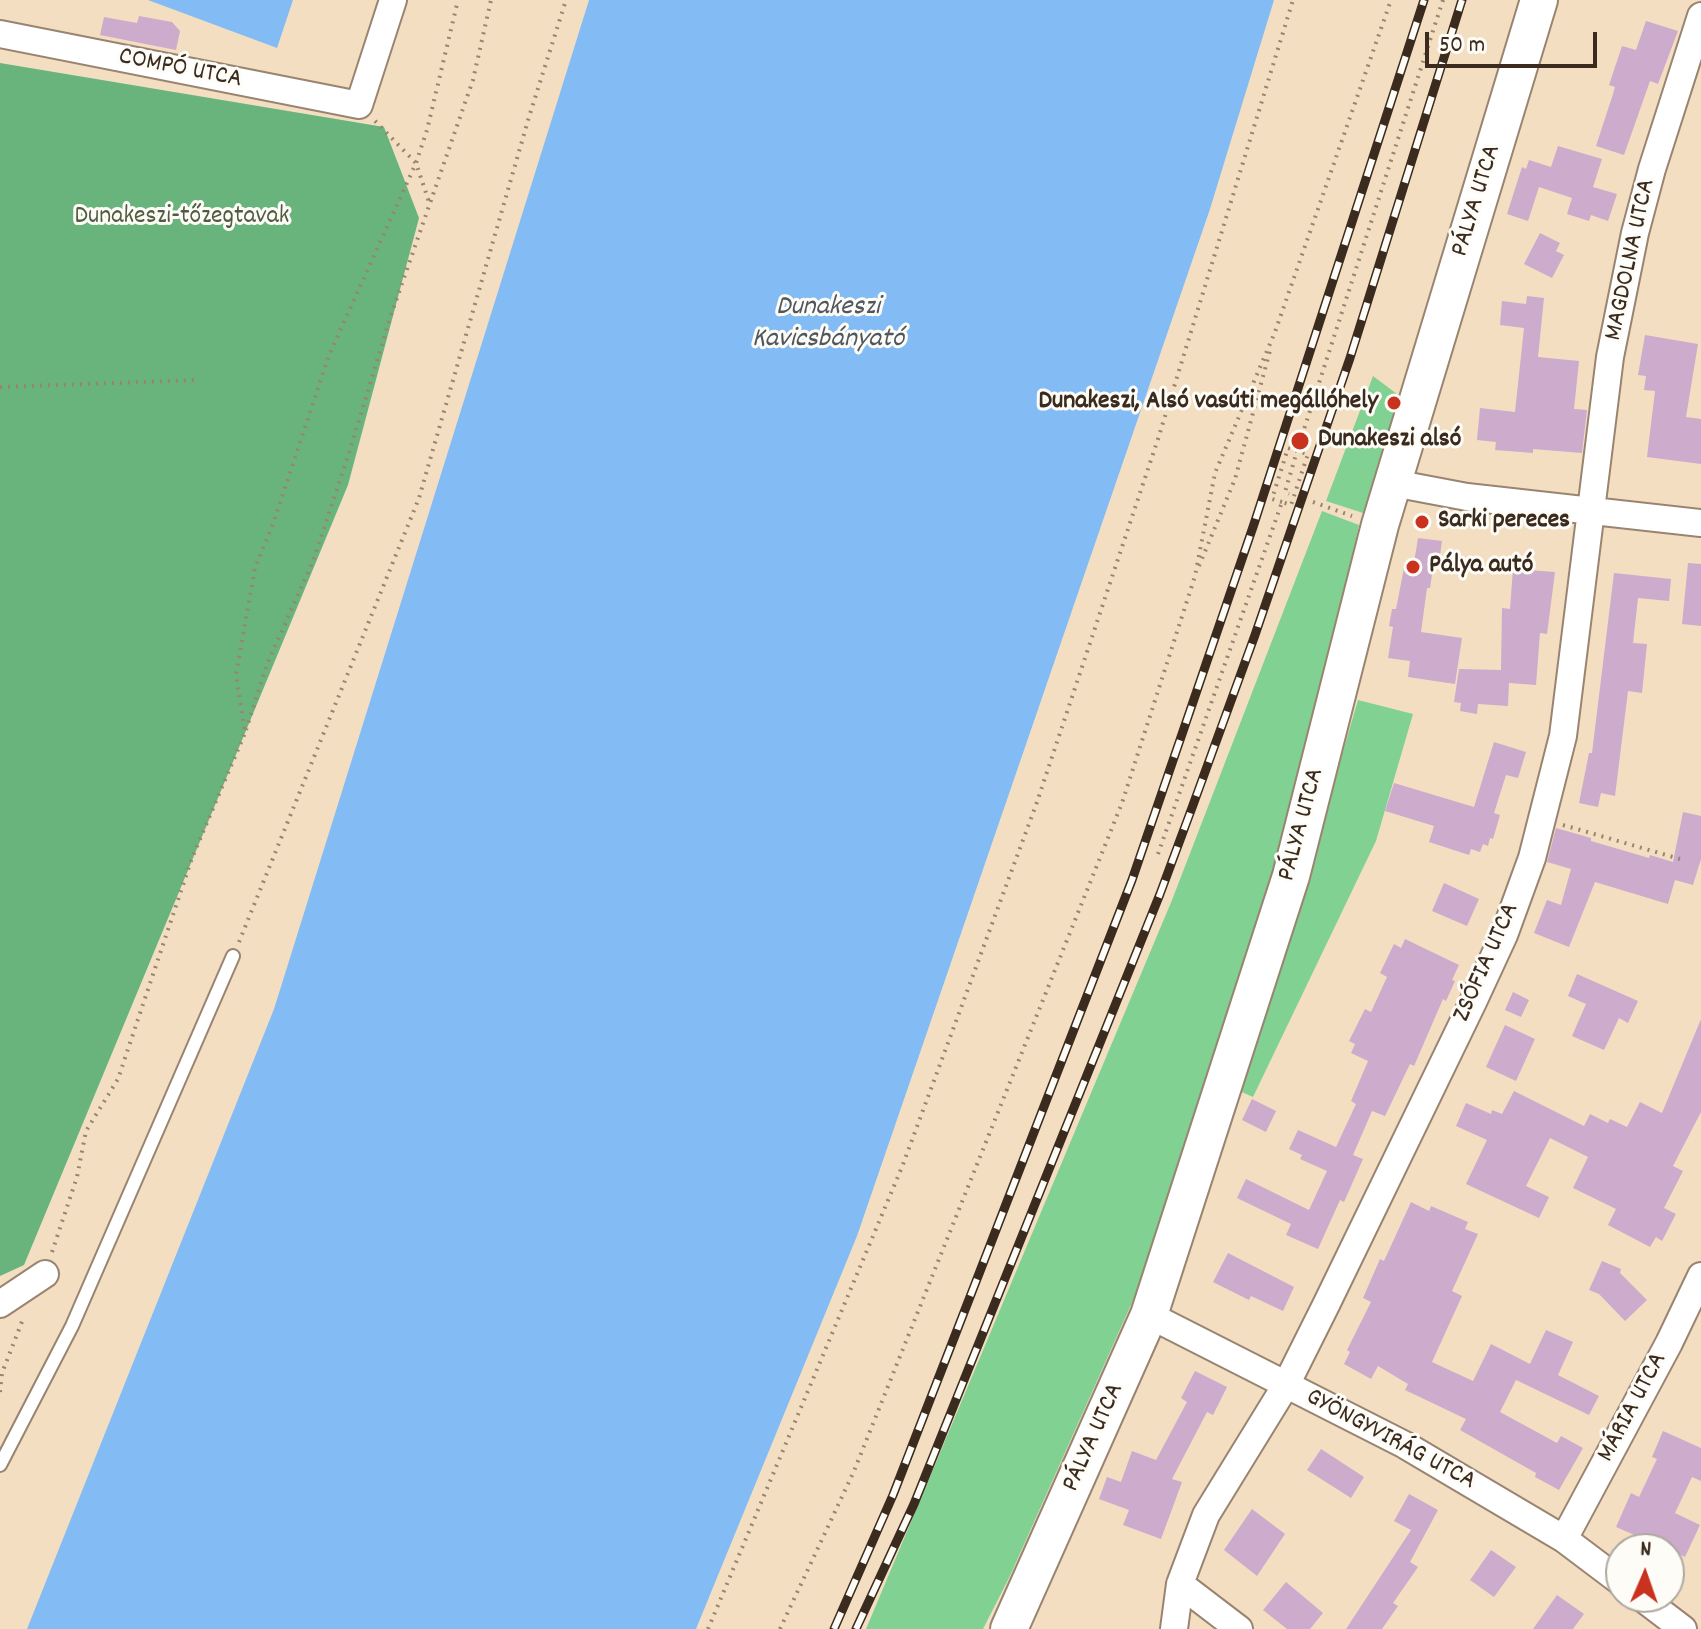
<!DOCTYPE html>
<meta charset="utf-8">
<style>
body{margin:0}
#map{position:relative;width:1701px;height:1629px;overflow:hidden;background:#f4dec2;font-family:Dekko,sans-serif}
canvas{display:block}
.north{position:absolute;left:1605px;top:1533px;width:80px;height:80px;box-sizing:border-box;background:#fdfcf7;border:2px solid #afa8a0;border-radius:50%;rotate:2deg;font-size:22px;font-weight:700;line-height:32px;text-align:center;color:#3b2a1e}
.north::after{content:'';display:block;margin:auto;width:28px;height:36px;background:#c8321e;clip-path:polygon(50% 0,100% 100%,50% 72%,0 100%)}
.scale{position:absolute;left:1425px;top:32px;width:172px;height:36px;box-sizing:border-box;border:4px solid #3b2a1e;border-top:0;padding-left:10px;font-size:24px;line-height:28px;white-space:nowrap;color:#3b2a1e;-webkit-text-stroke:6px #fdfcf7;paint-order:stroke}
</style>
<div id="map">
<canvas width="1701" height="1629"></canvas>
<div class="north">N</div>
<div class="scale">50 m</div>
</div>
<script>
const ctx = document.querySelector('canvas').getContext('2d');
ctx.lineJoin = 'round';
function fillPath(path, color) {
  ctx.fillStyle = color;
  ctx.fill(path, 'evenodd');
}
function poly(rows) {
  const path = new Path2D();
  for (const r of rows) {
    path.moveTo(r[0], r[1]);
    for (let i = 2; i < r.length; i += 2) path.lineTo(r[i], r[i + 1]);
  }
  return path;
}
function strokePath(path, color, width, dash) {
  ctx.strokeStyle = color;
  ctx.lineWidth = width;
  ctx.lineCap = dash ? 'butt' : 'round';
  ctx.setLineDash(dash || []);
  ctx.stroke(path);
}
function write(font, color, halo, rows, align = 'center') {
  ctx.font = font + ' Dekko,sans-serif';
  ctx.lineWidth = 6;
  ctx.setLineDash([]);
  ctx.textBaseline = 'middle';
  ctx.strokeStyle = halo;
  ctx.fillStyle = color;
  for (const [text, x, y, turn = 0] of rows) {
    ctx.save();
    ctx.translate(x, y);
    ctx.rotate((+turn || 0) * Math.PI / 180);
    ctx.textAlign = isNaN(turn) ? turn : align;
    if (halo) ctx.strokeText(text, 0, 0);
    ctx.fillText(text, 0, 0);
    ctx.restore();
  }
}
fillPath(poly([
 [1373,376,1401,397,1363,513,1326,501],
 [1322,511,1359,525,1339,622,1290,825,1134,1298,1009,1578,983,1629,866,1629,1172,900],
 [1358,700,1413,714,1376,841,1253,1097,1235,1089,1299,902]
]), '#81d292');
fillPath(poly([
 [0,63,384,127,419,218,348,485,24,1265,0,1276]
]), '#68b47c');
fillPath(poly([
 [148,0,293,0,277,48],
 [589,0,1274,0,1210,209,857,1236,696,1629,27,1629,274,1009]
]), '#83bcf4');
fillPath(poly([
 [139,16,172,22,180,31,176,50,100,35,104,17,137,23],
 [1646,21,1678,31,1658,84,1650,81,1624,155,1596,146,1613,94,1615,87,1609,85,1622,46,1636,50],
 [1558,146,1602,159,1593,187,1617,194,1608,221,1591,215,1589,221,1567,214,1572,198,1539,187,1528,221,1507,214,1522,167,1526,169,1529,160,1551,167],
 [1540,233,1560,243,1556,251,1564,255,1552,278,1524,264],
 [1527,296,1544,298,1538,357,1579,361,1574,409,1587,410,1582,453,1533,449,1533,453,1495,450,1496,442,1477,440,1480,408,1515,412,1524,328,1500,325,1502,301,1526,304],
 [1645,335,1698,344,1686,417,1701,419,1701,464,1647,457,1655,391,1644,390,1646,376,1638,375],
 [1418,538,1442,541,1439,562,1434,561,1430,588,1427,588,1421,632,1462,638,1455,684,1408,677,1410,661,1388,658,1393,627,1389,626,1392,609,1396,609,1404,568,1413,569],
 [1688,563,1701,564,1701,626,1682,624],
 [1513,569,1555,572,1547,634,1540,633,1536,685,1509,683,1508,706,1478,704,1477,714,1460,711,1461,703,1454,702,1459,669,1501,670,1502,608,1510,609],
 [1614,573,1671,579,1669,601,1638,598,1633,643,1647,644,1642,693,1628,691,1615,796,1601,793,1598,807,1579,803,1589,753,1592,753],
 [1494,742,1526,752,1518,778,1506,775,1494,813,1500,815,1493,839,1490,838,1488,846,1483,844,1480,852,1471,849,1469,855,1429,842,1434,826,1385,811,1394,783,1474,807],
 [1683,812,1701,816,1701,859,1693,885,1675,880,1668,904,1595,882,1569,947,1534,933,1547,900,1561,905,1571,869,1547,862,1556,828,1591,838,1591,841,1649,858,1650,855,1673,862],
 [1444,883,1479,899,1467,926,1432,911],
 [1405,939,1459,965,1452,980,1455,981,1446,1001,1443,999,1414,1066,1410,1064,1385,1116,1372,1111,1353,1155,1363,1159,1344,1202,1340,1200,1318,1249,1286,1235,1291,1224,1237,1198,1246,1179,1309,1210,1327,1171,1300,1159,1302,1155,1289,1149,1298,1130,1336,1147,1356,1104,1351,1101,1368,1061,1351,1053,1355,1044,1349,1041,1365,1009,1371,1012,1387,977,1380,973,1394,944,1401,948],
 [1577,974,1638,1001,1628,1023,1619,1018,1604,1050,1572,1036,1586,1004,1568,996],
 [1513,992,1529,1000,1521,1017,1505,1010],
 [1701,1019,1701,1112,1673,1166,1683,1171,1664,1208,1676,1214,1662,1241,1656,1237,1650,1247,1608,1225,1616,1209,1573,1188,1588,1157,1550,1138,1526,1186,1549,1197,1539,1218,1466,1184,1487,1140,1456,1126,1466,1103,1491,1114,1492,1110,1502,1114,1514,1091,1584,1126,1590,1114,1608,1123,1610,1119,1627,1127,1640,1102,1662,1113],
 [1505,1025,1535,1039,1516,1081,1486,1067],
 [1252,1099,1276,1111,1266,1132,1242,1120],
 [1411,1202,1429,1211,1431,1206,1468,1222,1465,1229,1478,1234,1452,1291,1462,1296,1432,1362,1473,1381,1491,1344,1530,1364,1546,1330,1573,1342,1558,1375,1599,1396,1589,1415,1516,1380,1500,1412,1557,1443,1561,1436,1583,1448,1559,1490,1535,1477,1536,1473,1460,1430,1466,1419,1405,1390,1408,1384,1378,1366,1371,1379,1344,1364,1350,1352,1347,1350,1371,1302,1363,1298,1380,1259,1384,1261],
 [1228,1253,1294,1287,1283,1311,1251,1296,1249,1300,1213,1282],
 [1602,1261,1621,1269,1620,1273,1647,1300,1625,1321,1599,1294,1589,1290],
 [1195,1371,1227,1387,1213,1415,1207,1412,1172,1479,1182,1482,1161,1539,1123,1525,1129,1510,1099,1499,1107,1477,1121,1482,1132,1451,1156,1460,1187,1402,1181,1398],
 [1663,1431,1701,1448,1701,1481,1692,1477,1675,1513,1700,1525,1685,1557,1616,1527,1631,1493,1639,1497,1657,1459,1652,1457],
 [1321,1449,1364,1477,1351,1498,1307,1470],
 [1409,1494,1438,1510,1410,1562,1418,1567,1393,1603,1398,1606,1382,1629,1346,1629,1411,1530,1394,1521],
 [1252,1509,1285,1534,1257,1576,1224,1550],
 [1491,1550,1516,1567,1494,1597,1470,1580],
 [1286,1582,1323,1613,1310,1629,1287,1629,1263,1610],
 [1557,1595,1584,1614,1573,1629,1533,1629]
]), '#ccabcd');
const lane = poly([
 [0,1465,72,1326,233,956]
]);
const street = poly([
 [0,34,359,105,393,0],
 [1393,483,1467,497,1701,523],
 [0,1304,45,1274],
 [1149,1315,1405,1445,1564,1539,1621,1582],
 [1564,1539,1669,1343,1701,1276],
 [1180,1584,1239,1629],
 [1641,1597,1683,1629],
 [1174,1629,1180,1584,1206,1515,1286,1385,1326,1305,1473,1002,1504,935,1532,858,1563,736,1610,357,1635,233,1652,169,1701,16]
]);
const secondary = poly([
 [1009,1629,1149,1315,1291,876,1380,525,1539,0]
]);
strokePath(lane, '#988470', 16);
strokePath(street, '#988470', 30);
strokePath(secondary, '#988470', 40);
strokePath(poly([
 [375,121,416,163,430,205],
 [0,387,199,380],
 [1282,502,1272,499,1288,448,1297,451,1285,492,1289,494],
 [1313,502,1352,516],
 [1199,566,1235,479,1271,347],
 [246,730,267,664,313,561,350,450,391,315,473,80,491,0],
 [1563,825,1680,859],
 [1158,854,1282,502,1291,505,1308,454,1297,451,1443,0],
 [239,942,419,498,529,117,566,0],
 [52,1252,77,1177,86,1131,118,1079,192,858,245,733,236,675,255,568,273,524,329,355,416,163,427,130,458,0],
 [0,1392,2,1373,23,1319],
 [708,1629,902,1167,1036,805,1158,439,1293,0],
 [780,1629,854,1471,1122,803,1195,576,1215,473,1275,332,1391,0]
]), '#988470', 4, [2, 6]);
strokePath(lane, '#fff', 12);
strokePath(street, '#fff', 26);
strokePath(secondary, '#fff', 36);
const rail = poly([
 [834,1629,893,1495,1132,880,1254,524,1424,0],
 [856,1629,914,1504,1160,894,1193,805,1255,635,1350,358,1462,0]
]);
strokePath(rail, '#3b2a1e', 9);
strokePath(rail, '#fdfcf7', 6, [18]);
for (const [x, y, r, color] of [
 [1394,403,8,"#c8321e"],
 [1300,441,10,"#c8321e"],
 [1422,522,8,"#c8321e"],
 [1413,567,8,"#c8321e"]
]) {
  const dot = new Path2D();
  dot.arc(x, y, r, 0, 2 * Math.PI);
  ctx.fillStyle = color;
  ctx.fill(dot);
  strokePath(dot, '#fdfcf7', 3);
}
write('26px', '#3b2a1e', '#fdfcf7', [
 ["COMPÓ UTCA",180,70,11],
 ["PÁLYA UTCA",1478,201,-73],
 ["MAGDOLNA UTCA",1632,260,-78],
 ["PÁLYA UTCA",1303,825,-75],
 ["ZSÓFIA UTCA",1488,963,-66],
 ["MÁRIA UTCA",1634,1408,-62],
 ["PÁLYA UTCA",1095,1438,-66],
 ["GYÖNGYVIRÁG UTCA",1390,1441,28]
]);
write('26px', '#505c41', '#fdfcf7', [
 ["Dunakeszi-tőzegtavak",182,218]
]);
write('bold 26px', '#3b2a1e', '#fdfcf7', [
 ["Dunakeszi, Alsó vasúti megállóhely",1378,403,"right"],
 ["Dunakeszi alsó",1318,441],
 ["Sarki pereces",1438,522],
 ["Pálya autó",1429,567]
], 'left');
write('italic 28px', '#51565e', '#fdfcf7', [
 ["Dunakeszi",828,309],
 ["Kavicsbányató",828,341]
]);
</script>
